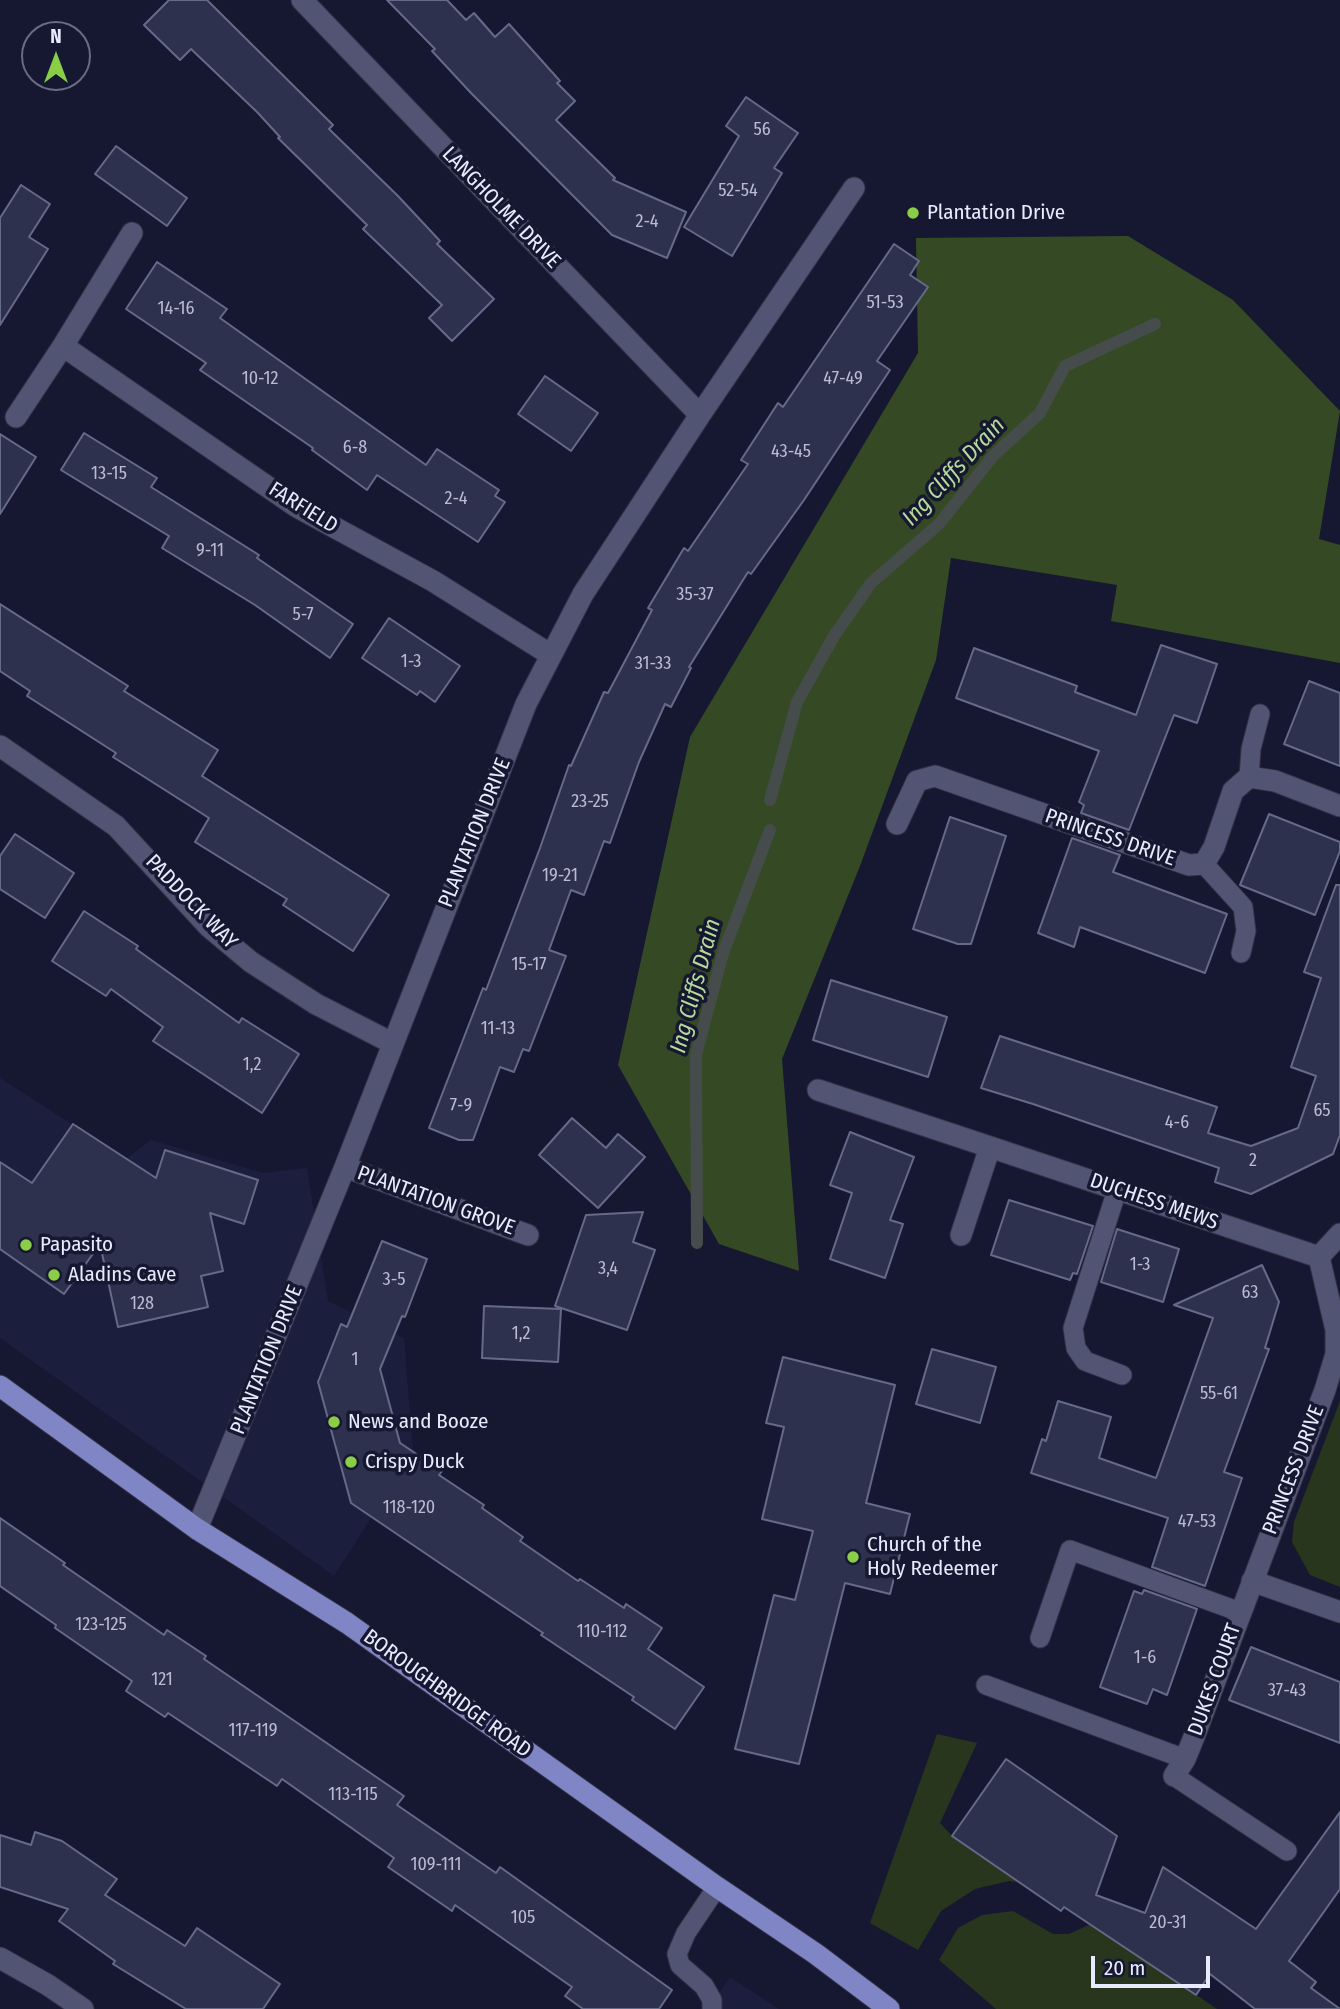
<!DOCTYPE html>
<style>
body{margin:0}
#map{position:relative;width:1340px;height:2009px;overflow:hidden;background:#161831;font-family:"Fira Sans Condensed",sans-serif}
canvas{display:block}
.north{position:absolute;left:21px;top:21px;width:70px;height:70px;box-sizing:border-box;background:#161831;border:2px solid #6a6c83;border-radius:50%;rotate:0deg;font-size:19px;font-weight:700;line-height:28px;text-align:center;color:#e8eafd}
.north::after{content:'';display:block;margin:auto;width:24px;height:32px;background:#8ace47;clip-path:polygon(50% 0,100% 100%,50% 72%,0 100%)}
.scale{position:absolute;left:1091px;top:1956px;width:119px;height:32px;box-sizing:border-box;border:4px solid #e8eafd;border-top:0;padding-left:9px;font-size:21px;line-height:24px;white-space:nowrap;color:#e8eafd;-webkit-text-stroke:5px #161831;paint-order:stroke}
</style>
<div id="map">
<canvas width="1340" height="2009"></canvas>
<div class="north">N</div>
<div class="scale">20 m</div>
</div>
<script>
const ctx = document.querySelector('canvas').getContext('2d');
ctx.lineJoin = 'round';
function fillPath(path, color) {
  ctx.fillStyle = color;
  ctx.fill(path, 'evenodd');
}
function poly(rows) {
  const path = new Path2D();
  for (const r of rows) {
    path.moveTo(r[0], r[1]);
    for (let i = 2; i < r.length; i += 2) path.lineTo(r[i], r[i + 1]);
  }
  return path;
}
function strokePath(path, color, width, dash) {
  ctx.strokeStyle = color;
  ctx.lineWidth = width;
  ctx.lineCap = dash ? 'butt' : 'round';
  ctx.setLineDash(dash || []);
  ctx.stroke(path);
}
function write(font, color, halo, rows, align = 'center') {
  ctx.font = font + ' "Fira Sans Condensed",sans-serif';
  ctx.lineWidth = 7;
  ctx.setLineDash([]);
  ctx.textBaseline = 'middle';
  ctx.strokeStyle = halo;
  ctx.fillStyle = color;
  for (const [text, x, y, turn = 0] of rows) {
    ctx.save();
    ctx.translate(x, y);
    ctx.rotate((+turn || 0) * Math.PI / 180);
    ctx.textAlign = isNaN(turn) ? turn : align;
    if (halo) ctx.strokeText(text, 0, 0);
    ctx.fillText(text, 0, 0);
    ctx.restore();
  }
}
fillPath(poly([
 [0,1078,126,1159,151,1140,263,1173,307,1168,328,1301,404,1338,413,1452,334,1576,0,1338],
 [730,1977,779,2009,708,2009]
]), '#1c1e3d');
fillPath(poly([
 [1340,1401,1340,1587,1310,1575,1292,1542,1294,1522],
 [937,1734,977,1743,940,1823,952,1836,1024,1883,1009,1881,975,1889,941,1911,918,1950,870,1923],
 [1013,1911,1053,1934,1069,1934,1091,1924,1217,2009,996,2009,939,1960,958,1928,982,1915]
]), '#29361e');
fillPath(poly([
 [1128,236,1233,300,1340,411,1319,539,1340,545,1340,663,1111,621,1117,585,951,558,936,660,860,866,782,1059,799,1271,719,1244,618,1065,690,737,918,353,916,238]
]), '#354a24');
strokePath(poly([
 [770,800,797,702,834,636,871,583,939,524,993,456,1040,413,1065,366,1155,324],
 [697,1243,696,1055,723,953,770,830]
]), '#464c4c', 12);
const building = poly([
 [169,0,207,0,333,125,329,129,398,196,440,241,437,244,494,299,452,341,429,318,442,305,363,229,367,225,278,138,280,137,257,112,191,49,180,60,144,25,169,0],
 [387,0,447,0,466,20,474,13,495,37,509,24,560,81,557,83,575,101,556,120,615,178,613,180,686,212,667,258,612,235,471,93,432,51,435,49,387,0],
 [746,97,798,133,774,168,782,173,732,256,684,227,739,136,726,126,746,97],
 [116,146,187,198,167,226,95,174,116,146],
 [21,185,50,204,29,237,48,249,0,325,0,218,21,185],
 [894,244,919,261,910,275,928,287,877,361,890,370,804,500,751,574,748,572,689,667,691,668,671,707,665,704,639,762,610,843,604,841,584,895,571,890,549,950,566,956,529,1051,523,1049,514,1072,500,1067,473,1140,459,1140,429,1128,483,988,486,990,540,848,569,765,571,766,604,692,608,693,652,610,648,608,684,548,688,551,748,464,741,460,778,403,783,407,894,244],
 [157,262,227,309,220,318,426,465,437,449,499,490,495,496,505,502,478,542,377,475,367,490,312,450,313,448,200,370,206,363,126,309,157,262],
 [545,376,598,413,571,451,518,414,545,376],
 [84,433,157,478,151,487,259,555,257,558,353,624,330,658,255,605,162,548,169,536,61,470,84,433],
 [0,434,36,457,0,514,0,434],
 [0,604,128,686,124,691,218,750,202,776,389,895,353,951,283,905,287,899,195,842,209,818,113,757,116,753,27,696,30,691,0,671,0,604],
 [389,618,460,666,435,702,420,691,417,695,362,658,389,618],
 [1161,645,1217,664,1197,723,1174,715,1129,830,1081,813,1084,805,1079,802,1099,751,956,698,974,648,1077,686,1075,692,1136,715,1161,645],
 [1309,681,1340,693,1340,766,1284,744,1309,681],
 [1269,814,1340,842,1340,851,1315,915,1240,885,1269,814],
 [950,817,1006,836,971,944,958,944,913,929,950,817],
 [15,834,74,873,45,918,0,889,0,856,15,834],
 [1072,838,1120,855,1113,872,1227,914,1205,973,1080,927,1074,947,1038,933,1072,838],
 [1336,885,1340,885,1340,1135,1333,1154,1251,1194,1215,1182,1219,1168,1033,1104,981,1088,1000,1036,1217,1107,1208,1133,1251,1146,1298,1128,1316,1076,1291,1067,1321,978,1304,972,1336,885],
 [84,911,138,946,136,949,239,1023,242,1018,299,1054,262,1113,153,1041,163,1027,111,989,106,996,52,961,84,911],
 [831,980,947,1017,928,1077,813,1040,831,980],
 [572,1118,606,1148,618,1134,645,1157,598,1208,539,1155,572,1118],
 [73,1124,156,1178,165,1150,258,1180,244,1224,210,1213,223,1271,201,1276,208,1307,118,1327,100,1244,64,1294,0,1249,0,1162,32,1183,73,1124],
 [850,1132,914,1157,890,1220,903,1224,885,1278,830,1259,852,1193,830,1185,850,1132],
 [1009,1200,1093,1226,1077,1274,1073,1273,1070,1280,991,1255,1009,1200],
 [643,1212,633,1242,655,1250,627,1330,555,1306,586,1215,643,1212],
 [1117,1229,1179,1249,1163,1302,1101,1282,1117,1229],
 [382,1241,427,1259,405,1317,402,1316,380,1369,400,1443,442,1471,439,1475,484,1505,482,1508,523,1537,520,1541,578,1581,580,1579,624,1608,626,1604,662,1628,648,1649,704,1687,675,1729,632,1700,634,1697,541,1635,543,1633,351,1503,318,1382,341,1324,347,1327,382,1241],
 [1262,1265,1279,1302,1265,1348,1269,1349,1224,1472,1242,1478,1205,1586,1152,1567,1168,1518,1031,1473,1042,1439,1046,1441,1058,1401,1111,1417,1099,1458,1156,1478,1213,1318,1174,1305,1262,1265],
 [484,1306,561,1309,558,1362,482,1358,484,1306],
 [932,1349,996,1367,980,1423,916,1404,932,1349],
 [783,1357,895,1385,866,1503,910,1514,890,1594,845,1583,799,1764,735,1749,774,1595,795,1600,813,1531,762,1519,784,1427,766,1423,783,1357],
 [0,1518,65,1563,63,1565,164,1635,167,1630,206,1656,204,1659,404,1796,397,1805,496,1873,500,1867,672,1990,659,2009,583,2009,565,1996,572,1987,455,1905,452,1911,388,1867,394,1858,282,1779,277,1786,168,1713,165,1717,126,1691,132,1681,55,1628,56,1625,0,1586,0,1518],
 [1144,1590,1197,1609,1167,1695,1153,1689,1147,1704,1100,1687,1134,1591,1142,1594,1144,1590],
 [1251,1647,1340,1682,1340,1743,1229,1700,1251,1647],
 [1006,1759,1117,1836,1096,1895,1145,1913,1163,1867,1256,1929,1340,1812,1340,1889,1289,1961,1316,1982,1311,1988,1340,2009,1255,2009,1210,1974,1196,1995,1064,1907,1061,1911,952,1836,1006,1759],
 [35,1832,62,1841,117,1879,105,1895,185,1946,197,1928,280,1984,263,2009,186,2009,113,1964,115,1961,59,1921,68,1909,0,1887,0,1835,31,1845,35,1832]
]);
fillPath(building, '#2e314d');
strokePath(building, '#666a89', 2);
const lane = poly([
 [1249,777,1251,749,1260,714],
 [1204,864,1243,907,1246,931,1241,953],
 [1117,1190,1073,1328,1076,1348,1085,1361,1122,1375],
 [1040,1638,1070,1550,1240,1612],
 [986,1685,1185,1759],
 [1174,1776,1287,1851],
 [712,2009,712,2000,704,1986,680,1965,677,1954,686,1933,717,1887]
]);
const street = poly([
 [302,0,700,415],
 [63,346,297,507,433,581,551,655],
 [16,417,63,346,132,233],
 [0,746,116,826,209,927,251,962,316,1004,392,1043],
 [897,824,917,781,935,776,1189,865,1204,864,1214,847,1233,791,1249,777,1275,781,1340,806],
 [818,1090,990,1147],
 [345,1167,528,1235],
 [961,1235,990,1147,1319,1257],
 [1319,1257,1340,1234],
 [197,1529,345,1167,526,704,583,594,700,415,854,188],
 [1252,1581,1340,1612],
 [1174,1776,1185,1759,1194,1737,1325,1390,1336,1354,1336,1330,1319,1257],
 [0,1958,48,1985,83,2009]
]);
const primary = poly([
 [0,1386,197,1529,347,1623,717,1887,816,1954,889,2009]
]);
strokePath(lane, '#323146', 21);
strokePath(street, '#323146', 23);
strokePath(primary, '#323146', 23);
strokePath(lane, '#515472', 19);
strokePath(street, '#515472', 21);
strokePath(primary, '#8086c5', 21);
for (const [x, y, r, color] of [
 [913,213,7,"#8ace47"],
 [26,1245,7,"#8ace47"],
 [54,1275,7,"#8ace47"],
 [334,1422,7,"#8ace47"],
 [351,1462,7,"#8ace47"],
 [853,1557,7,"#8ace47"]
]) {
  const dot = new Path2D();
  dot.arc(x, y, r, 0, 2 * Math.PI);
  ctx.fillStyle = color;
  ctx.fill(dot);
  strokePath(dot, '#161831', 2.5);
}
write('18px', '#babcd1', null, [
 ["56",762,130],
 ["52-54",738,191],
 ["2-4",647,222],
 ["51-53",885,303],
 ["14-16",176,309],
 ["10-12",260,379],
 ["47-49",843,379],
 ["6-8",355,448],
 ["43-45",791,452],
 ["13-15",109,474],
 ["2-4",456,499],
 ["9-11",210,551],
 ["35-37",695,595],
 ["5-7",303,615],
 ["1-3",411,662],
 ["31-33",653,664],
 ["23-25",590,802],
 ["19-21",560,876],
 ["15-17",529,965],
 ["11-13",498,1029],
 ["1,2",252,1065],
 ["7-9",461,1106],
 ["65",1322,1111],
 ["4-6",1177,1123],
 ["2",1253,1161],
 ["1-3",1140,1265],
 ["3,4",608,1269],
 ["3-5",394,1280],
 ["63",1250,1293],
 ["128",142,1304],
 ["1,2",521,1334],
 ["1",355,1360],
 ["55-61",1219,1394],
 ["118-120",409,1508],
 ["47-53",1197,1522],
 ["123-125",101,1625],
 ["110-112",602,1632],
 ["1-6",1145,1658],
 ["121",162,1680],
 ["37-43",1287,1691],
 ["117-119",253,1731],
 ["113-115",353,1795],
 ["109-111",436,1865],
 ["105",523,1918],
 ["20-31",1168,1923]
]);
write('21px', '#e8eafd', '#161831', [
 ["LANGHOLME DRIVE",501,208,46],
 ["FARFIELD",303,508,32],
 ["PLANTATION DRIVE",475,833,-68],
 ["PRINCESS DRIVE",1110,838,19],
 ["PADDOCK WAY",191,902,46],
 ["PLANTATION GROVE",436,1201,20],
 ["DUCHESS MEWS",1154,1202,19],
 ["PLANTATION DRIVE",267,1360,-68],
 ["PRINCESS DRIVE",1294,1470,-69],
 ["DUKES COURT",1215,1680,-70],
 ["BOROUGHBRIDGE ROAD",447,1694,36]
]);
write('21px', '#e8eafd', '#161831', [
 ["Plantation Drive",927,213],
 ["Papasito",40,1245],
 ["Aladins Cave",68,1275],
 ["News and Booze",348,1422],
 ["Crispy Duck",365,1462],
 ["Church of the",867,1545],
 ["Holy Redeemer",867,1569]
], 'left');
write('italic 23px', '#b5da99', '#161831', [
 ["Ing Cliffs Drain",954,472,-47],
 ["Ing Cliffs Drain",696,986,-75]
]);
</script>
